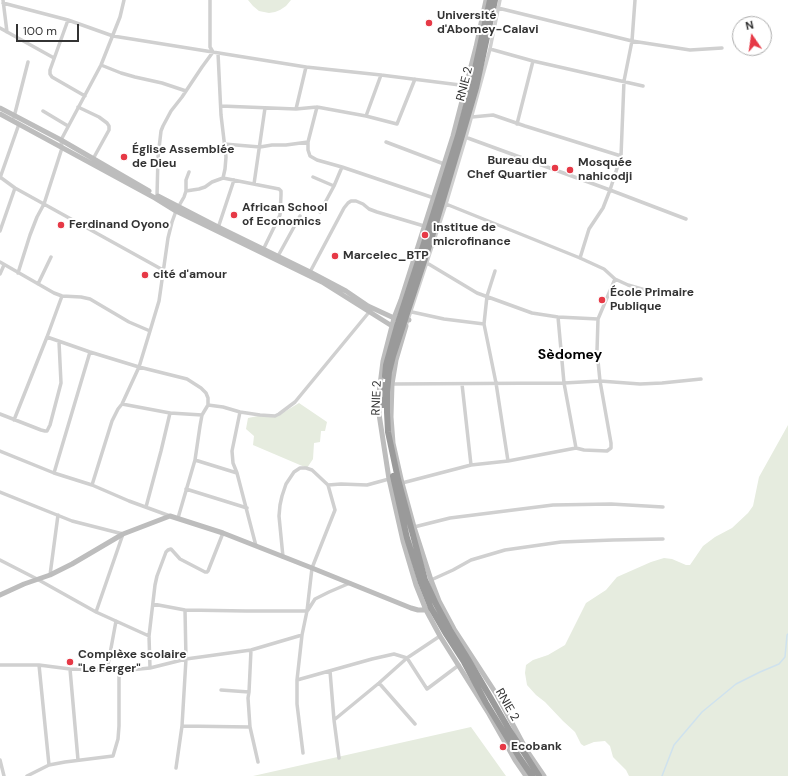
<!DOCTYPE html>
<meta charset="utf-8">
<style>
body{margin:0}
#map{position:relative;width:788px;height:776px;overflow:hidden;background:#fff;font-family:"DM Sans",sans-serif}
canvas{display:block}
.north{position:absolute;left:732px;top:16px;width:40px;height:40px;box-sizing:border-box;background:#fff;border:1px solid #adadad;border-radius:50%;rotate:347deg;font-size:11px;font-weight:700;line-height:16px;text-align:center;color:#333}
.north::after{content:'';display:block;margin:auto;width:14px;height:18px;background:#e63946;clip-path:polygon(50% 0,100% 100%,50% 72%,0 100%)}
.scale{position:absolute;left:16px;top:24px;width:63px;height:18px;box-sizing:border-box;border:2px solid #333;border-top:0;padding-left:5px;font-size:12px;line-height:14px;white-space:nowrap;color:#333;-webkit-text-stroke:3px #fff;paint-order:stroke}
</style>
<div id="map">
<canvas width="788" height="776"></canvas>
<div class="north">N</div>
<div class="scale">100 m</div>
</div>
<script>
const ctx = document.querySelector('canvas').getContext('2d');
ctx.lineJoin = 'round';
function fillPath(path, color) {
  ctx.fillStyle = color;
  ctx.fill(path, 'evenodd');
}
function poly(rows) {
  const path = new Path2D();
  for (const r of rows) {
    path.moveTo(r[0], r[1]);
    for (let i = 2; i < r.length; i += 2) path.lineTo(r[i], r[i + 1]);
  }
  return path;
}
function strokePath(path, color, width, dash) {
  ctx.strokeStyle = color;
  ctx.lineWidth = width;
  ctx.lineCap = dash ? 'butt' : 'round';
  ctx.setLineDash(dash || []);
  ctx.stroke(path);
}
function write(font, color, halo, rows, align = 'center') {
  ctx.font = font + ' "DM Sans",sans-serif';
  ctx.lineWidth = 4;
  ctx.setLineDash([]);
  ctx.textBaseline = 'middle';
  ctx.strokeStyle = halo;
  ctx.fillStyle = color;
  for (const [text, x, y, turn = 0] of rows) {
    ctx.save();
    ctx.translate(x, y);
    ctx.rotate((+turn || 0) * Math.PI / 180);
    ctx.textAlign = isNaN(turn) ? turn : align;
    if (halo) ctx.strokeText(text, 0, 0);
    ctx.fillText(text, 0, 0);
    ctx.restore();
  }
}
fillPath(poly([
 [248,0,291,0,286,6,280,10,275,12,269,13,259,11,253,6],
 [299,403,327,422,325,431,321,431,320,442,314,443,313,459,307,468,253,445,254,436,246,429,248,418,258,416,276,417],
 [788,425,788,776,629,776,626,770,613,757,610,746,605,741,594,742,584,746,581,744,575,732,563,721,545,702,536,695,527,685,525,673,526,665,533,660,548,655,565,645,586,603,606,590,617,577,651,562,664,558,672,559,686,565,690,565,703,546,715,537,732,528,748,513,753,506,759,477],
 [471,727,506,776,253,776]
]), '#e6ecdf');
strokePath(poly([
 [662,776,674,745,702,712,736,684,760,672,779,664,785,657,787,635,788,634]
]), '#cfe2ee', 1.5);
strokePath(poly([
 [3,0,7,32],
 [3,3,68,20,113,36,306,67,381,75,468,86],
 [498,8,632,41,690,50,722,48],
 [68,20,50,70,50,74,52,77,85,96],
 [0,28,54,58],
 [490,49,533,61,643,86],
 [218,53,221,115,226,157,225,169,223,178],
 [101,65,121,73,135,77,162,83,186,91],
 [221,106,296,109,317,107,366,116,397,124,415,79],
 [78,107,99,117,107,123,109,126,109,130,93,159],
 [317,107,308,142,308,150,310,156,317,160,342,167,434,198],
 [296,109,306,67],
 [43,111,68,126],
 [366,116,381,75],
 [14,117,28,62],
 [472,117,493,115,525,126,621,156],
 [517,124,533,61],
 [465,137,610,190,686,219],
 [386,142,444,164],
 [224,144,260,147,272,145,286,145,308,142],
 [0,177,15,188,163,270],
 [313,177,334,186,342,167],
 [0,178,19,124],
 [254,184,265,108],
 [186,191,186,180,189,172],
 [157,196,158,157,161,131,163,126,171,111,182,97,202,67,213,52,210,47,210,0],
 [446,204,580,258,604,269,615,279,628,285,652,292],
 [320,212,334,186],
 [218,228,234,180],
 [0,231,15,188],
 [278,256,300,216],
 [580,258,589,229,603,208,610,190,621,156,624,81,632,41,635,0],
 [0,262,54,293,62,296,81,297,90,299,129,322,150,331],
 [427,263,477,293,532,313,558,317,598,319],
 [495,271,487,296,484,324,496,383,508,461],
 [310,272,344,208,348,203,351,201,356,201,363,204,369,209,377,212,424,226],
 [18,273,30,235,37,217,44,204,62,148,61,140,101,65,120,17,124,0],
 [0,274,4,265],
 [38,284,51,257],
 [412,312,444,319,484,324],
 [558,317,564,383,576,448],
 [406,326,446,204,466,137,490,49,500,0],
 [47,337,90,352,139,367,187,379,201,388,206,393,208,398,208,405,202,415,200,426,195,460,178,518],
 [392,384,564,383,600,381,640,384,662,383,701,379],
 [462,384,471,465],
 [122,404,170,413,202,415],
 [208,405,223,407,240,412,260,415,275,416,279,414,295,402,370,311],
 [240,412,232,451,233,463,237,473,256,546],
 [0,414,41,430,45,431,47,431,50,425,61,383,59,342],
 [14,420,47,337,62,296],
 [0,451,54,473,92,485,129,501,170,516],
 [195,460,237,473],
 [54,473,90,352],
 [402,483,471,465,508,461,576,448,584,450,607,451,611,448,611,443,600,381,597,351,598,319,615,279],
 [92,485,112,421,118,409,122,404,139,367,150,331,159,301,168,238,172,222,176,211,184,197,186,191,199,189,205,187,212,182,223,178,279,189,281,191,281,195,280,215,263,250],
 [328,485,341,484,367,485,389,479],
 [186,489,247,508],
 [0,492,72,521,123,534,96,612],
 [146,507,161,451,170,413],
 [414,527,450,518,553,505,611,504,663,507],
 [283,557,279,516,280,505,282,496,286,484,294,472,300,468,306,468,312,470,328,485,335,510,312,568,307,611,302,635,297,680,297,704,303,753],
 [0,560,37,579,96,612,149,636],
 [50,575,58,515],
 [431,580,453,570,471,560,505,550,561,542,613,540,663,539],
 [153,604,185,610,246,611,307,611],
 [308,610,315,599,329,592,350,583],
 [251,650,249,692,248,698,250,727,258,762],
 [0,665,39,665,70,669,107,670,119,671,150,668,186,659,251,650,302,635],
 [39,665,49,765],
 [150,668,149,636,155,585,157,576,166,552,168,550,171,549,180,559,205,572,207,572,208,571,223,533],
 [70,669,78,760],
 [107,670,116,621],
 [330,671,334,720,339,758],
 [297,680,372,659,394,654,407,658,427,689,459,665],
 [379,683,415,724],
 [221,690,249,692],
 [334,720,379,683,407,658,440,636],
 [182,726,250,727],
 [0,760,4,776],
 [176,768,182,726,186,659,185,610],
 [27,776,49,765,65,762,113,756,118,739,119,726,119,671]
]), '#d0d0d0', 3.5);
strokePath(poly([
 [486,0,476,47,453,136,401,300,394,318,383,361,379,393,379,414,389,479,403,541,416,585,426,610,440,636,489,714,515,760,526,776],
 [0,108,61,140,149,191],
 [0,114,155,198,176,211,322,282,392,326,406,326,396,360,392,384,391,417,393,443,402,483,414,527,431,580,439,601,454,629,497,695,527,751,544,776],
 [158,196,218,227,310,272,346,291,368,306,394,318,409,320],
 [0,595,24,584,50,575,72,564,123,534,170,516,223,533,312,568,411,608,418,610,426,610,429,609]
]), '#bdbdbd', 5);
strokePath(poly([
 [495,0,476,88,462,136,431,240,393,356,389,372,387,392,387,412,388,432,398,479,425,580,436,604,450,630,468,659,510,731,539,776],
 [385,376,386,365,397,326,427,234,458,136,471,87,490,0],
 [383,405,384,385],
 [393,476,402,516,407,538,421,583,431,608,446,634,464,662,486,703,519,757,532,776]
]), '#9a9a9a', 6);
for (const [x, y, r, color] of [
 [429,23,4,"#e63946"],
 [124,157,4,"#e63946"],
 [555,168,4,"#e63946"],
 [570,170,4,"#e63946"],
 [234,215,4,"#e63946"],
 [61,225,4,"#e63946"],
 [425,235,4,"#e63946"],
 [335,256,4,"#e63946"],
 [145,275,4,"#e63946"],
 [602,300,4,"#e63946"],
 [70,662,4,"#e63946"],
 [503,747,4,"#e63946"]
]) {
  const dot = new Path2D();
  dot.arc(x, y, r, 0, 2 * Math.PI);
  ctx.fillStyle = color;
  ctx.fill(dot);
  strokePath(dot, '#fff', 1.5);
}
write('bold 12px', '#333', '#fff', [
 ["Université",437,16],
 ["d'Abomey-Calavi",437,30],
 ["Église Assemblée",132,150],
 ["de Dieu",132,164],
 ["Bureau du",547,161,"right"],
 ["Chef Quartier",547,175,"right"],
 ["Mosquée",578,163],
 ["nahicodji",578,177],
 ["African School",242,208],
 ["of Economics",242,222],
 ["Ferdinand Oyono",69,225],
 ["institue de",433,228],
 ["microfinance",433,242],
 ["Marcelec_BTP",343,256],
 ["cité d'amour",153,275],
 ["École Primaire",610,293],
 ["Publique",610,307],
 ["Complèxe scolaire",78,655],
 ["\"Le Ferger\"",78,669],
 ["Ecobank",511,747]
], 'left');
write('12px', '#333', '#fff', [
 ["RNIE 2",465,84,-76],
 ["RNIE 2",377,398,-88],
 ["RNIE 2",507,705,60]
]);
write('bold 14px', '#000', '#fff', [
 ["Sèdomey",570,355]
]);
</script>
